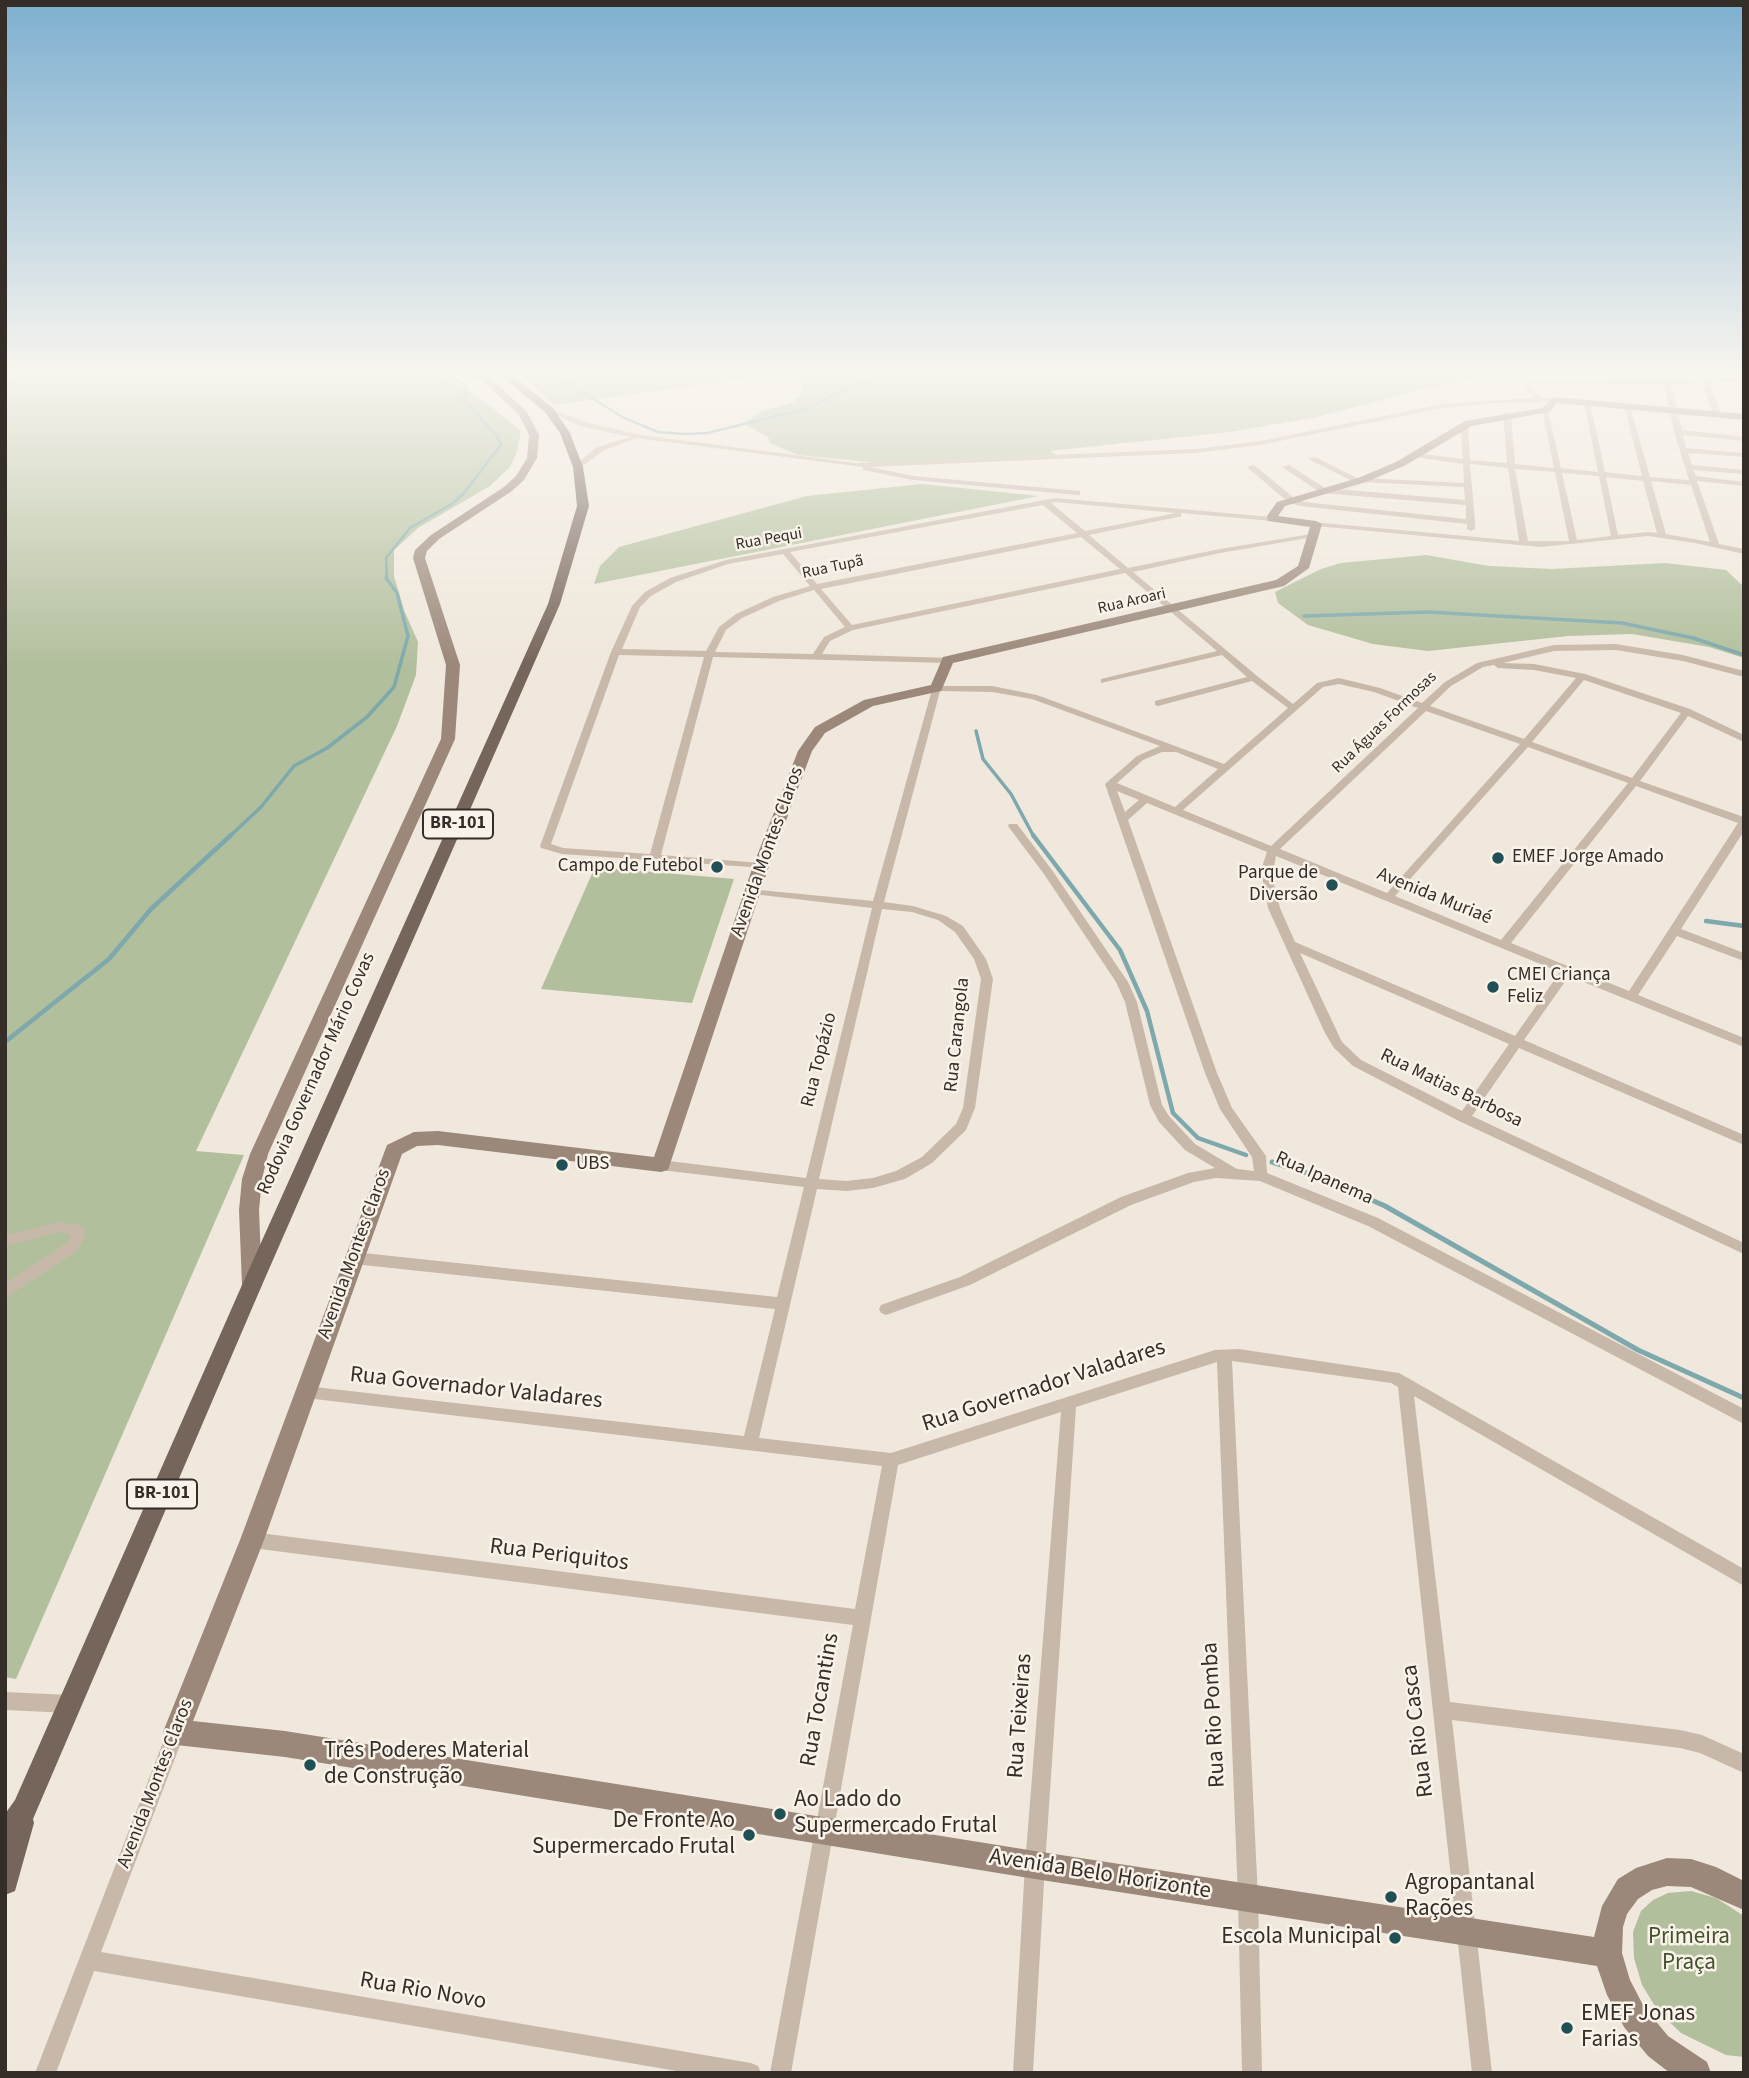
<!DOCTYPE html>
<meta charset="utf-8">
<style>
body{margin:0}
#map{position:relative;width:1749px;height:2078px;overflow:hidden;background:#f0e8dc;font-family:"Source Sans 3",sans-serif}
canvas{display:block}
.frame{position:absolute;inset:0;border:7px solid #352d28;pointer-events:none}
</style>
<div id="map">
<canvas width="1749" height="2078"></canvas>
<div class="frame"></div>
</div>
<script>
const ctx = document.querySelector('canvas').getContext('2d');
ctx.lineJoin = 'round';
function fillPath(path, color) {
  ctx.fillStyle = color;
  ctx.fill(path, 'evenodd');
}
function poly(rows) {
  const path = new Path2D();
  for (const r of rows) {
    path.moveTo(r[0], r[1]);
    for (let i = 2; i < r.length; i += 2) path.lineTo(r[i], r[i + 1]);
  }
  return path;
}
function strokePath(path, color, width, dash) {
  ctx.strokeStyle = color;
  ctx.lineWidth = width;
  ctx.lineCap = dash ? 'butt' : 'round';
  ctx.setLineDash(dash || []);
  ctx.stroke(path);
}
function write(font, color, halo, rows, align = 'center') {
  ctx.font = font + ' "Source Sans 3",sans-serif';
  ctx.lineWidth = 5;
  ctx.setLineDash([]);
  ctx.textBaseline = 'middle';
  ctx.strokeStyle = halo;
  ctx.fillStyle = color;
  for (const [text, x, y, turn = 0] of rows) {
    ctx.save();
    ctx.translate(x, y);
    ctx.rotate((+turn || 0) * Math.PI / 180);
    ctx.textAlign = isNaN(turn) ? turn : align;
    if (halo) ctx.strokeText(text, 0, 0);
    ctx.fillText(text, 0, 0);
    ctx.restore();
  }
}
fillPath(poly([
 [5,374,439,374,471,391,521,431,517,452,510,467,490,486,418,528,394,550,394,576,404,610,418,642,416,675,397,726,196,1151,244,1155,16,1679,5,1677],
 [520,374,1495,374,1424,389,1317,417,1230,432,1050,451,1058,456,880,463,798,455,770,443,768,437,744,424,761,411,795,402,793,399,800,397,802,385,794,378,772,375,555,405],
 [922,484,1039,496,594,584,600,566,619,547,807,496],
 [1426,555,1489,566,1552,569,1665,563,1726,570,1744,587,1744,658,1709,647,1632,634,1568,636,1428,651,1373,644,1308,625,1278,603,1275,592,1321,569,1341,563],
 [595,867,734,879,692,1003,541,989],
 [1691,1891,1716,1898,1744,1916,1744,2057,1726,2055,1681,2033,1658,2011,1642,1985,1634,1958,1633,1932,1641,1911,1653,1900,1668,1893]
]), '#b2bf9d');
strokePath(poly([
 [554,374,622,417,658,432,684,434,707,433,810,408,831,396,886,374],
 [5,382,79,374],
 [387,579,386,558,410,528,453,503,463,494,501,445,497,436,463,399,466,392,464,384,447,374]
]), '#7da8ac', 2.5);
strokePath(poly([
 [1304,616,1428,612,1622,623,1693,638,1744,655],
 [976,731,983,759,1011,794,1034,837],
 [229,837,261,807,294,766,327,748,367,717,394,687,408,636,397,593,386,578]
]), '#7da8ac', 3.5);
strokePath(poly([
 [1033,835,1120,950,1147,1011,1173,1113,1198,1138,1246,1155],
 [1706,921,1744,926],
 [5,1042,109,959,151,909,231,835]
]), '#7da8ac', 4.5);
strokePath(poly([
 [1272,1162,1320,1177,1385,1206,1638,1350,1744,1398]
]), '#7da8ac', 5);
fillPath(poly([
 [1744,379,1744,383,1709,383,1721,414,1717,416,1713,414,1702,383,1671,384,1682,430,1744,437,1744,441,1683,435,1686,448,1744,453,1744,457,1688,453,1692,465,1744,470,1744,474,1693,470,1696,476,1744,482,1744,486,1697,481,1719,544,1744,549,1744,554,1695,543,1648,536,1541,547,1316,526,1313,526,1313,522,1519,541,1508,468,1470,464,1475,522,1475,529,1471,531,1467,529,1467,524,1300,506,1288,502,1247,467,1254,465,1294,498,1304,502,1466,519,1466,505,1321,493,1282,467,1289,465,1325,488,1465,500,1464,487,1362,482,1358,484,1308,459,1315,457,1359,479,1362,478,1464,483,1463,464,1415,457,1411,455,1415,453,1463,459,1460,425,1464,423,1468,425,1470,460,1507,463,1503,414,1507,412,1511,414,1515,464,1554,468,1542,410,1545,408,1548,410,1561,468,1598,472,1584,402,1587,400,1590,402,1605,472,1642,476,1624,406,1627,404,1630,406,1650,477,1689,480,1674,432,1664,384,1531,385,1540,398,1555,398,1558,400,1555,402,1500,403,1443,408,1260,445,1195,453,870,467,913,476,1080,491,1080,495,1077,495,913,480,863,470,863,467,636,438,603,451,578,469,575,469,575,465,597,447,630,437,580,426,546,410,551,409,585,422,641,435,856,463,1195,449,1260,441,1443,404,1533,398,1523,383,1526,381,1744,379],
 [1515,469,1555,472,1569,541,1528,541,1515,469],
 [1562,473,1599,476,1611,536,1577,540,1562,473],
 [1606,477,1643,481,1657,533,1648,532,1618,535,1606,477],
 [1651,481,1691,485,1710,542,1666,534,1651,481],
 [1055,498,1272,517,1276,519,1272,521,1181,513,1181,517,1178,517,1089,535,1128,568,1220,549,1317,533,1318,535,1314,537,1220,553,1133,572,1257,676,1293,704,1317,683,1339,678,1380,688,1422,703,1445,682,1477,663,1554,645,1616,644,1683,655,1744,671,1744,677,1683,661,1616,650,1554,651,1503,663,1534,664,1585,674,1690,709,1744,735,1744,742,1688,716,1640,781,1744,817,1744,831,1681,929,1744,953,1744,961,1677,936,1638,995,1744,1038,1744,1047,1569,976,1524,1040,1744,1135,1744,1145,1519,1048,1472,1116,1744,1243,1744,1254,1459,1121,1353,1066,1334,1048,1325,1033,1268,908,1262,876,1263,864,1267,852,1147,803,1128,820,1217,1073,1232,1108,1266,1156,1267,1173,1378,1218,1744,1409,1744,1424,1368,1226,1260,1181,1216,1178,1194,1182,1131,1205,970,1285,886,1315,881,1313,879,1309,881,1305,960,1277,1121,1197,1188,1173,1215,1168,1185,1150,1159,1122,1150,1105,1125,1002,1116,982,1044,874,1008,826,1009,824,1017,824,1052,870,1128,982,1137,1002,1162,1105,1169,1116,1195,1144,1237,1169,1254,1171,1252,1157,1220,1109,1205,1073,1105,784,1137,756,1160,746,1032,699,992,692,940,691,884,902,913,906,946,916,963,926,986,959,993,979,975,1108,966,1130,932,1163,905,1179,873,1188,846,1191,817,1189,759,1438,891,1453,1215,1350,1239,1349,1399,1373,1744,1569,1744,1586,1414,1396,1450,1702,1680,1730,1702,1735,1744,1754,1744,1773,1700,1753,1680,1748,1452,1720,1492,2073,1472,2073,1398,1387,1391,1383,1232,1361,1258,1898,1262,2073,1242,2073,1238,1898,1217,1362,1076,1407,1045,1865,1033,2073,1013,2073,1025,1865,1061,1412,898,1465,791,2073,770,2073,853,1625,252,1548,246,1545,244,1540,246,1535,252,1532,855,1609,882,1466,306,1398,301,1397,298,1392,301,1387,306,1386,744,1436,775,1309,354,1264,349,1262,347,1258,349,1254,354,1252,777,1297,804,1187,661,1170,656,1168,654,1165,656,1162,661,1160,806,1178,872,908,753,894,747,891,749,889,873,901,933,686,992,686,1037,695,1224,764,1288,708,1252,681,1158,706,1155,705,1155,701,1247,677,1222,655,1101,683,1101,679,1217,651,1125,573,853,630,830,641,822,654,951,658,951,662,948,663,713,657,661,855,761,863,766,866,765,868,562,854,541,848,540,846,611,652,632,606,645,592,670,578,726,560,1055,498],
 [1055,502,1176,513,1085,531,1051,503,1055,502],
 [1043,505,1077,533,817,584,790,552,1043,505],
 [1081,537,1120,569,852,625,821,589,1081,537],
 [783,554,810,586,773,597,736,614,719,627,706,651,622,649,640,607,651,596,676,582,728,564,783,554],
 [814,590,845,627,824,637,813,654,715,652,726,630,742,618,779,601,814,590],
 [619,655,704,657,650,854,563,848,551,844,619,655],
 [1494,665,1498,668,1534,670,1576,678,1524,739,1430,706,1451,686,1483,667,1494,665],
 [1584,680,1681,713,1632,778,1532,742,1584,680],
 [1339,684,1374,692,1418,708,1271,846,1183,810,1323,687,1339,684],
 [1426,711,1520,744,1387,893,1280,849,1426,711],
 [1528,747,1628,783,1501,940,1395,896,1528,747],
 [1162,752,1176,752,1218,769,1175,807,1117,783,1143,760,1162,752],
 [1636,786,1738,823,1629,991,1511,943,1636,786],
 [1117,791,1139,800,1125,812,1117,791],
 [1276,856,1384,900,1560,972,1515,1036,1295,942,1280,908,1272,876,1276,856],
 [882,909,912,912,938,920,955,932,974,959,981,979,963,1108,956,1124,922,1157,896,1171,873,1178,846,1181,819,1179,882,909],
 [1300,953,1509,1044,1462,1111,1361,1060,1342,1042,1300,953],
 [58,1222,79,1225,84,1230,86,1234,78,1250,5,1298,5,1284,68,1242,71,1235,58,1232,5,1246,5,1236,58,1222],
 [5,1692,70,1695,76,1698,79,1704,76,1710,70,1713,5,1710,5,1692],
 [176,1723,182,1726,185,1732,101,1952,751,2063,758,2066,761,2073,688,2073,94,1971,56,2073,35,2073,167,1732,170,1726,176,1723]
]), '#c8b8a9');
fillPath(poly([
 [470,374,482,374,497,384,527,412,539,435,537,458,524,480,512,491,439,539,427,551,425,558,460,665,455,739,268,1154,262,1179,259,1210,262,1285,259,1291,252,1293,245,1291,242,1285,239,1210,242,1179,250,1154,441,739,446,665,413,558,415,550,431,535,504,487,516,476,527,458,529,435,519,415,491,388,470,374],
 [1555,397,1744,414,1744,420,1557,403,1549,412,1472,426,1404,466,1366,482,1285,506,1278,516,1316,521,1322,524,1309,568,1284,586,953,663,941,691,873,706,825,733,812,751,769,866,668,1170,661,1172,438,1145,417,1146,402,1154,264,1540,193,1721,285,1731,1035,1851,1594,1937,1602,1906,1618,1879,1636,1868,1667,1858,1691,1859,1716,1867,1744,1881,1744,1910,1691,1887,1667,1886,1652,1890,1638,1899,1627,1914,1623,1927,1622,1953,1630,1980,1644,2007,1668,2036,1707,2062,1711,2073,1670,2073,1648,2056,1624,2027,1607,1995,1597,1966,1035,1879,285,1757,176,1745,167,1741,163,1732,240,1540,387,1145,414,1132,438,1131,654,1157,753,866,798,751,815,727,864,700,931,685,943,657,1276,580,1298,566,1310,527,1268,521,1267,516,1277,502,1358,478,1396,462,1465,421,1542,408,1555,397]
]), '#9b887a');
fillPath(poly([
 [499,374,510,374,553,408,570,433,583,467,589,506,560,604,262,1285,33,1819,34,1823,15,1891,5,1895,5,1814,15,1800,242,1285,548,604,577,506,573,467,560,433,545,412,499,374]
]), '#76655a');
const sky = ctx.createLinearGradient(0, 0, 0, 665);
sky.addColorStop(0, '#7dafd0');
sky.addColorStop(0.56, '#f8f5ef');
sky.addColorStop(1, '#f8f5ef00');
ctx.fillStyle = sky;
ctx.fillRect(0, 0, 1749, 665);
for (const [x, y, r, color] of [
 [1498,858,7,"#204f54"],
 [717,867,7,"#204f54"],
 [1332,885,7,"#204f54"],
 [1493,987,7,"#204f54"],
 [562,1165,7,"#204f54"],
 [310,1765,7,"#204f54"],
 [780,1814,7,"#204f54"],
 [749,1835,7,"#204f54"],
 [1391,1897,7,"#204f54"],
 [1395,1938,7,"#204f54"],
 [1567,2028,7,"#204f54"]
]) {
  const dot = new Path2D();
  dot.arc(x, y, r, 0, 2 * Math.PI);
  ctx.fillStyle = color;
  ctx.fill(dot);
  strokePath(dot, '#f8f2e8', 2.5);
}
write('16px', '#352d28', '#f8f2e8', [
 ["Rua Pequi",769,540,-10],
 ["Rua Tupã",833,568,-12],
 ["Rua Aroari",1132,602,-13],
 ["Rua Águas Formosas",1385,723,-44]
]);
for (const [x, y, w] of [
 [458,824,70],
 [162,1494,70]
]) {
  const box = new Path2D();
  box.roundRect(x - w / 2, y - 14.5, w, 29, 5);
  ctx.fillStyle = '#f8f2e8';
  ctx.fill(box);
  strokePath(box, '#352d28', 2);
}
write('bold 18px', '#352d28', null, [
 ["BR-101",458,824],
 ["BR-101",162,1494]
]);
write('19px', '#352d28', '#f8f2e8', [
 ["Avenida Montes Claros",768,852,-70],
 ["Avenida Muriaé",1434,897,22],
 ["Rua Carangola",958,1035,-84],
 ["Rua Topázio",820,1060,-76],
 ["Rodovia Governador Mário Covas",317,1074,-66],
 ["Rua Matias Barbosa",1451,1089,26],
 ["Rua Ipanema",1324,1179,24],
 ["Avenida Montes Claros",355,1254,-70],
 ["Avenida Montes Claros",156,1784,-69]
]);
write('19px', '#352d28', '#f8f2e8', [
 ["EMEF Jorge Amado",1512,858],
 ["Campo de Futebol",703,867,"right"],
 ["Parque de",1318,874,"right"],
 ["Diversão",1318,896,"right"],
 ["CMEI Criança",1507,976],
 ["Feliz",1507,998],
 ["UBS",576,1165]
], 'left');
write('23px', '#352d28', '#f8f2e8', [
 ["Rua Governador Valadares",1044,1387,-18],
 ["Rua Governador Valadares",476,1389,6],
 ["Rua Periquitos",559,1556,7],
 ["Rua Tocantins",821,1700,-80],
 ["Rua Rio Pomba",1215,1715,-93],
 ["Rua Teixeiras",1021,1716,-86],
 ["Rua Rio Casca",1419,1731,-97],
 ["Avenida Belo Horizonte",1100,1875,9],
 ["Rua Rio Novo",423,1992,10]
]);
write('23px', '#352d28', '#f8f2e8', [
 ["Três Poderes Material",324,1752],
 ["de Construção",324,1778],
 ["Ao Lado do",794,1801],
 ["Supermercado Frutal",794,1827],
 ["De Fronte Ao",735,1822,"right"],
 ["Supermercado Frutal",735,1848,"right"],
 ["Agropantanal",1405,1884],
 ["Rações",1405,1910],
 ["Escola Municipal",1381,1938,"right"],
 ["EMEF Jonas",1581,2015],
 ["Farias",1581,2041]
], 'left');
write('23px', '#43522e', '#f8f2e8', [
 ["Primeira",1689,1938],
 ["Praça",1689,1964]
]);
</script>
